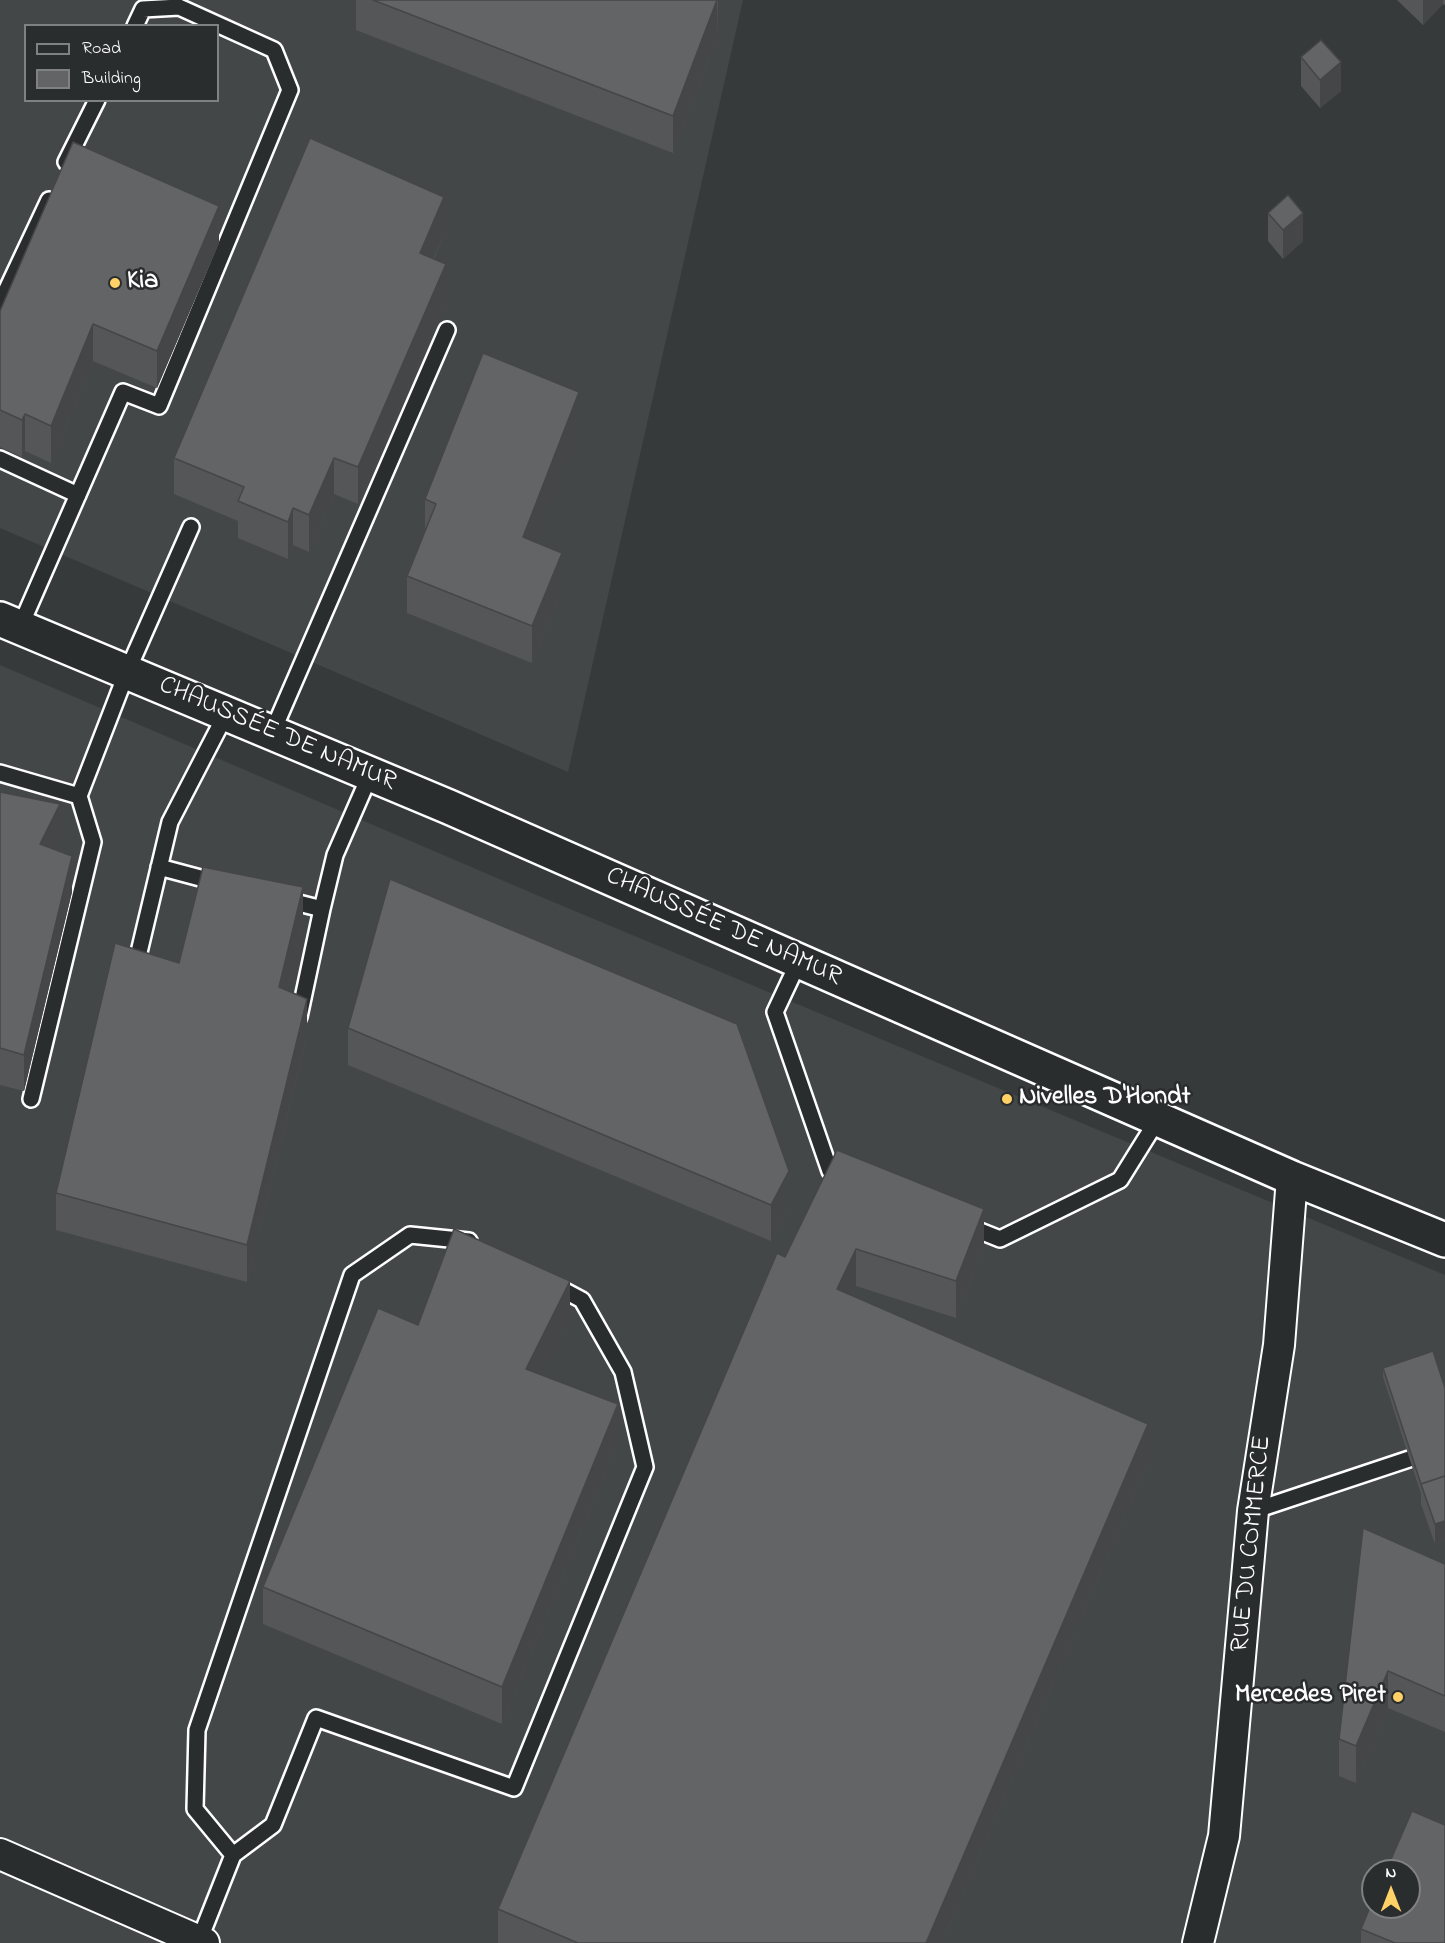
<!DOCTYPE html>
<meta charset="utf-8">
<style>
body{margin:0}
#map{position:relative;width:1445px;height:1943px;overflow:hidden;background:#373a3b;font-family:"Indie Flower",sans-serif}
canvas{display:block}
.legend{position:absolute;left:24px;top:24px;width:195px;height:78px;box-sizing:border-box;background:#2a2d2e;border:2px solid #7f8182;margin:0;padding:8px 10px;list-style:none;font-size:18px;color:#fff}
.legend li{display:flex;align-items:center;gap:12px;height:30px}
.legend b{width:30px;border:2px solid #7f8182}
.north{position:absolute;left:1361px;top:1859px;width:60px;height:60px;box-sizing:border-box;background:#2a2d2e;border:2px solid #7f8182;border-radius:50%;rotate:0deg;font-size:16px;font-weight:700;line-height:24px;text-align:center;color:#fff}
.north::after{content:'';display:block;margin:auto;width:21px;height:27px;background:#ffd166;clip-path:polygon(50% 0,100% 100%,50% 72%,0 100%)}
</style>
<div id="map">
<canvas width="1445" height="1943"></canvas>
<ul class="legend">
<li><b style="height:8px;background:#2a2d2e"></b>Road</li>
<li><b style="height:16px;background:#636465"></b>Building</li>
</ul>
<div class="north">N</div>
</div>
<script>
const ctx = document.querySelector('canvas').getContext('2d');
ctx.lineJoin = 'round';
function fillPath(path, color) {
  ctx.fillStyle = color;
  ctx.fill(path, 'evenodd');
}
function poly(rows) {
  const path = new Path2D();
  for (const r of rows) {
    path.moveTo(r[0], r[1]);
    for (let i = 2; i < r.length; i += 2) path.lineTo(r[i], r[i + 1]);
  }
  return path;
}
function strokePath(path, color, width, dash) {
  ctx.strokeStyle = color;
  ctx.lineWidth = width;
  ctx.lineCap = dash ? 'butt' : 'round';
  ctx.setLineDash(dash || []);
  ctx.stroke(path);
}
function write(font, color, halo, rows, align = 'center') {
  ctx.font = font + ' "Indie Flower",sans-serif';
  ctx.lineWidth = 5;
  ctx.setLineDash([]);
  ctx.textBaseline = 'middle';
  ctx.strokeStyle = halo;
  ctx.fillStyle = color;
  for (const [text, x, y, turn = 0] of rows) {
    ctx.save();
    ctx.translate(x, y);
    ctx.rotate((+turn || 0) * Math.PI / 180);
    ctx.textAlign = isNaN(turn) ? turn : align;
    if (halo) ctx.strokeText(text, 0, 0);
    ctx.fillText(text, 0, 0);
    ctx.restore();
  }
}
fillPath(poly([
 [0,0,743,0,568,772,0,528],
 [26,26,218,26,218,100,26,100],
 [0,665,539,896,1445,1275,1445,1943,0,1943],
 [1373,1871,1409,1871,1409,1907,1373,1907]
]), '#444748');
const lane = poly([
 [66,162,97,100],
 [0,304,49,200],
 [0,459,78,495],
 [20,627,123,392,159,406,290,90,274,50,179,7,143,9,135,26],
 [272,733,447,330],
 [0,773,79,796,127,672,191,527],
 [159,867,219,883],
 [283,899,322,909,335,855,370,775],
 [799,961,775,1012,830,1171,842,1176],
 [135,969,170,822,226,714],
 [299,1017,322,909],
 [31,1099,93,842,79,796],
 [965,1225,1000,1239,1120,1180,1158,1119],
 [1253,1511,1445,1447],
 [233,1855,273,1825,316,1718,514,1788,645,1467,623,1372,582,1300,552,1284],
 [199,1941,233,1855,195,1809,197,1730,352,1275,410,1235,469,1241]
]);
const street = poly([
 [0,1854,204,1943],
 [1198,1943,1224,1836,1253,1511,1279,1345,1292,1178]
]);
const secondary = poly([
 [0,619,449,807,1292,1178,1445,1240]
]);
strokePath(lane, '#fff', 20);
strokePath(street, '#fff', 34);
strokePath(secondary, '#fff', 38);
strokePath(lane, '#2a2d2e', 15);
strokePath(street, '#2a2d2e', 30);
strokePath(secondary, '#2a2d2e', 33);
fillPath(poly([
 [356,0,718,0,718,36,673,153,356,30],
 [1397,0,1445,0,1445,5,1443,4,1423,25],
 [1301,57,1341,91,1320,108,1301,86],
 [1268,213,1303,241,1283,259,1268,241],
 [444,234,434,259,446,301,358,504,334,494,309,552,293,545,288,559,238,538,238,521,174,494,174,458],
 [219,243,157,388,93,361,51,463,25,451,22,457,0,447,0,311],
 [579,429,535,542,562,590,532,663,407,613,407,576,425,530,425,499],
 [0,792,60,841,55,850,72,892,24,1091,0,1085],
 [303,924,287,990,307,1035,247,1282,56,1230,56,1193,179,963],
 [348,1028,789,1208,771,1241,348,1065],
 [837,1150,984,1246,956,1318,856,1286,852,1295,1148,1461,942,1943,498,1943,498,1909,785,1257],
 [570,1318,541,1375,618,1441,502,1724,263,1624,263,1587,418,1325],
 [1383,1368,1445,1388,1445,1540,1435,1544,1421,1504,1421,1494,1383,1377],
 [1445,1564,1445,1732,1388,1708,1356,1783,1339,1776,1339,1739],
 [1361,1929,1445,1943,1361,1943]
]), '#555657');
fillPath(poly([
 [717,0,718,36,673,153,673,116],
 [1423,0,1443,0,1443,4,1423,25],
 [1341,62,1341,91,1320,108,1320,80],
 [444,197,444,234,420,290,420,253],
 [219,206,219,243,157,388,157,351],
 [1303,213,1303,241,1283,259,1283,230],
 [446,264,446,301,358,504,358,467],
 [93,324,93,361,51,463,51,426],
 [579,392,579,429,523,574,523,537],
 [25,414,25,451,22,457,22,420],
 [334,458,334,494,309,552,309,515],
 [293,508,293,545,288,559,288,522],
 [562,553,562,590,532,663,532,626],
 [60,804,60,841,40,881,40,844],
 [72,856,72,892,24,1091,24,1055],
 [303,887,303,924,279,1024,279,987],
 [307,999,307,1035,247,1282,247,1245],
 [789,1171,789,1208,771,1241,771,1205],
 [984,1209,984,1246,956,1318,956,1281],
 [856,1249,856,1286,837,1326,837,1289],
 [570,1281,570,1318,526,1405,526,1369],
 [618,1404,618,1441,502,1724,502,1687],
 [1148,1424,1148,1461,942,1943,926,1943],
 [1445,1521,1445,1540,1435,1544,1435,1524],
 [1388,1671,1388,1708,1356,1783,1356,1746]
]), '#454647');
const building = poly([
 [373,0,717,0,673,116,373,0],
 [1321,40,1341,62,1320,80,1301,57,1321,40],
 [310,138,444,197,420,253,446,264,358,467,334,458,309,515,293,508,288,522,238,501,244,487,174,458,310,138],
 [73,142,219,206,157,351,93,324,51,426,25,414,22,420,0,410,0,311,73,142],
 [1288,195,1303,213,1283,230,1268,213,1288,195],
 [483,353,579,392,523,537,562,553,532,626,407,576,436,504,425,499,483,353],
 [0,792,60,804,40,844,72,856,24,1055,0,1048,0,792],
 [203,867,303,887,279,987,307,999,247,1245,56,1193,115,943,179,963,203,867],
 [390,879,737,1024,789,1171,771,1205,348,1028,390,879],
 [837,1150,984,1209,956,1281,856,1249,837,1289,1148,1424,926,1943,578,1943,498,1909,777,1253,785,1257,837,1150],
 [454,1229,570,1281,526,1369,618,1404,502,1687,263,1587,378,1308,418,1325,454,1229],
 [1433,1351,1445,1388,1445,1476,1421,1484,1383,1368,1433,1351],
 [1445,1476,1445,1521,1435,1524,1421,1484,1445,1476],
 [1363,1528,1445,1564,1445,1696,1388,1671,1356,1746,1339,1739,1363,1528],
 [1412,1811,1445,1825,1445,1943,1395,1943,1361,1929,1373,1900,1373,1907,1409,1907,1409,1871,1386,1871,1412,1811]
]);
fillPath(building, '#636465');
strokePath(building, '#454647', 1.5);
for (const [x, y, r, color] of [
 [115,283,6,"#ffd166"],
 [1007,1099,6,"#ffd166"],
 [1398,1697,6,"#ffd166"]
]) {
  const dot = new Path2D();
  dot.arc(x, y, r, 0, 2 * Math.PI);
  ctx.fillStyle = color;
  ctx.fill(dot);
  strokePath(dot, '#2a2d2e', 2);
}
write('bold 26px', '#fff', '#2a2d2e', [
 ["Kia",127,283],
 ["Nivelles D'Hondt",1019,1099],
 ["Mercedes Piret",1386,1697,"right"]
], 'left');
write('26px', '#fff', '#2a2d2e', [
 ["CHAUSSÉE DE NAMUR",277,735,23],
 ["CHAUSSÉE DE NAMUR",723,928,24],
 ["RUE DU COMMERCE",1253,1544,-84]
]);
</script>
